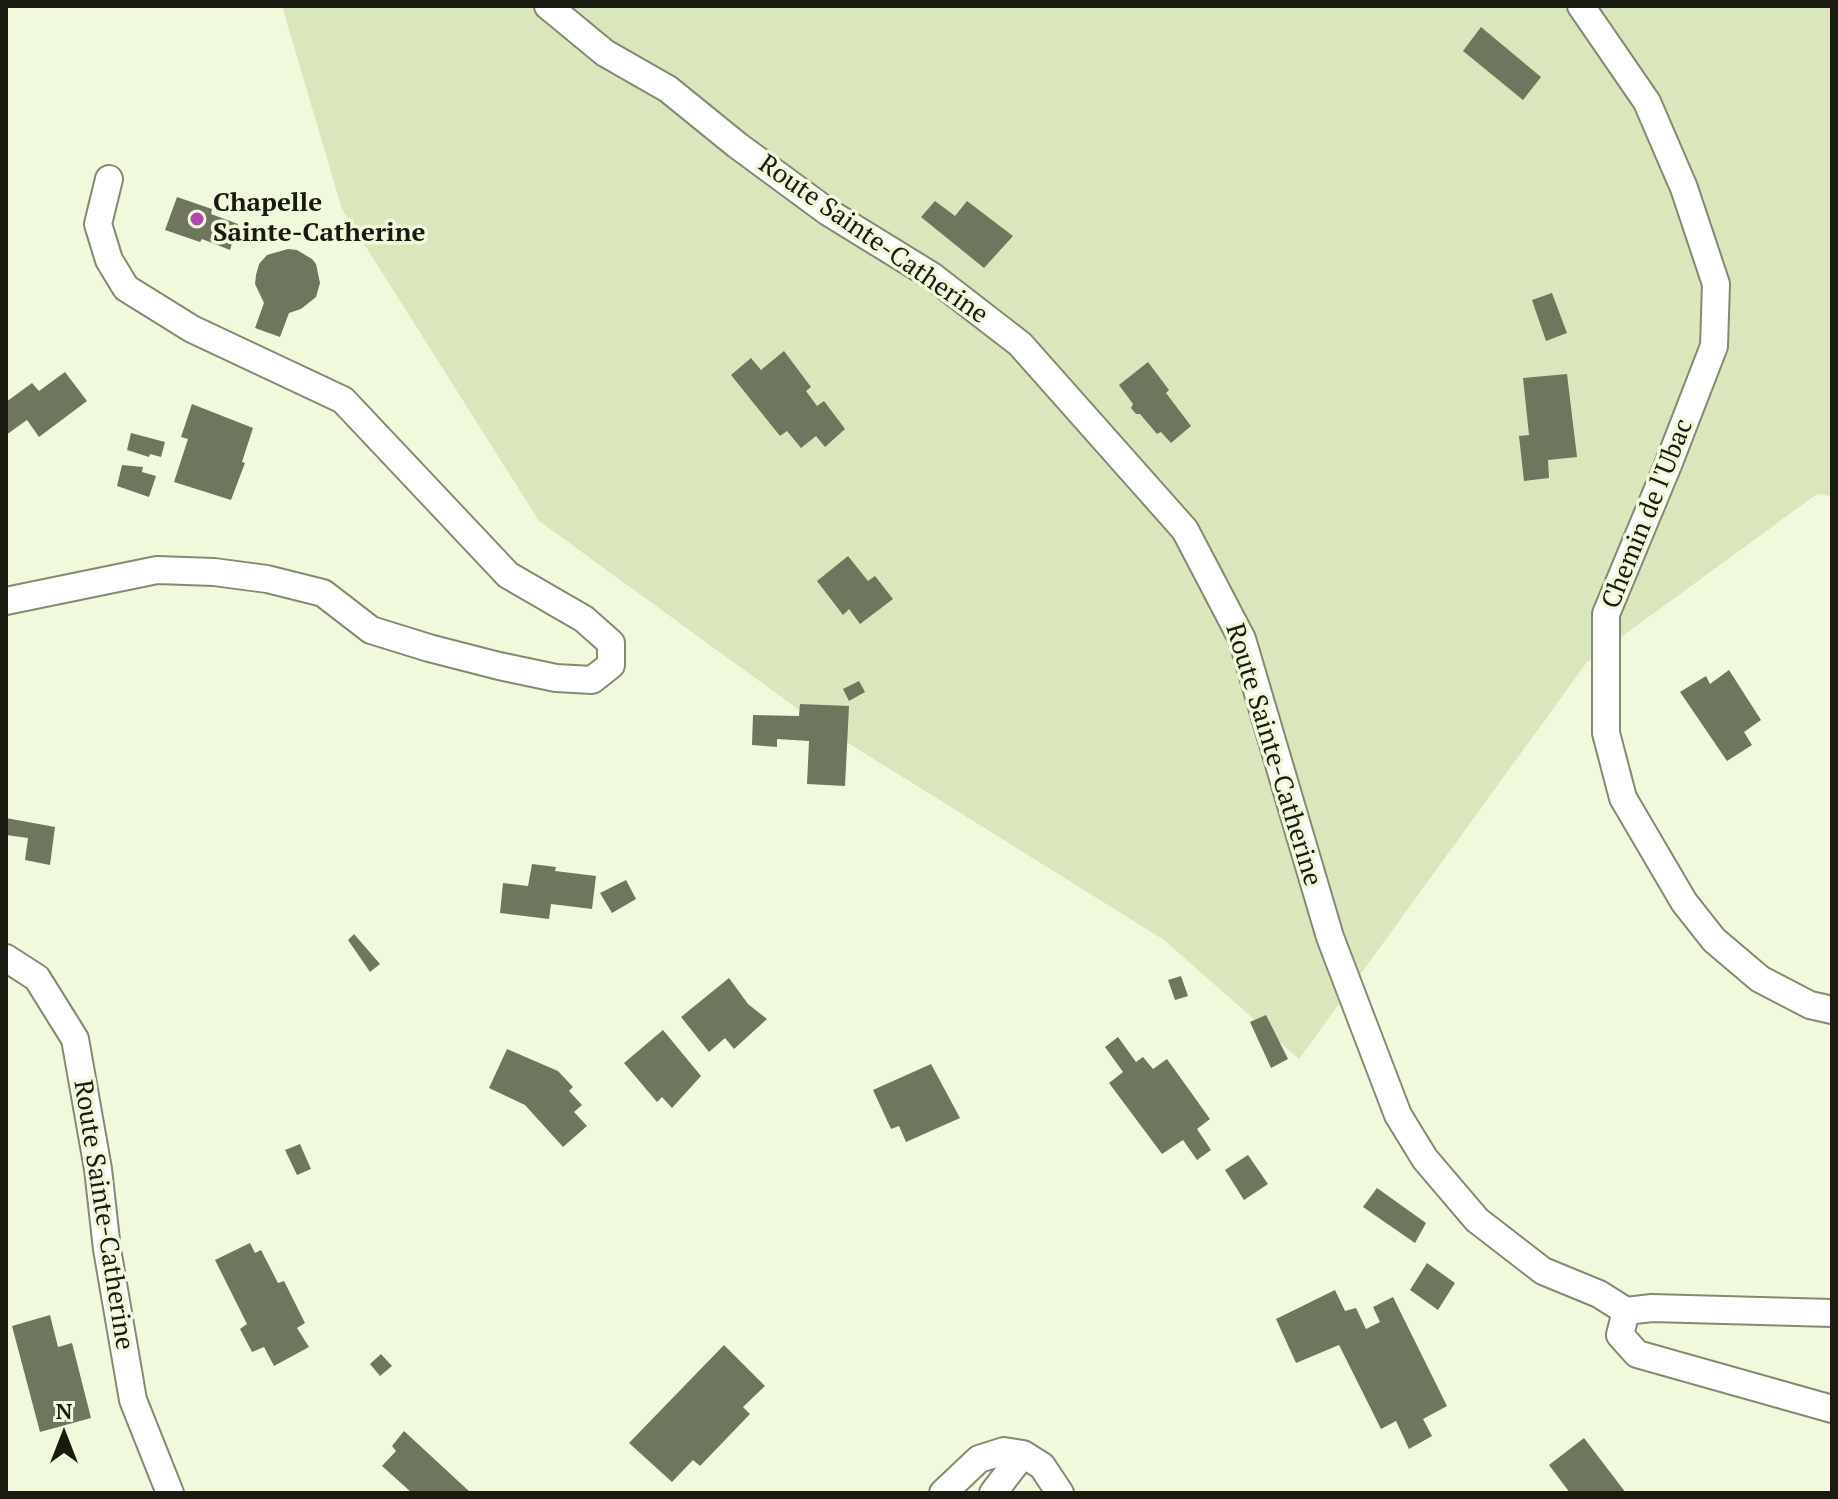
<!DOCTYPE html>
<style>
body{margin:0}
#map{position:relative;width:1838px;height:1499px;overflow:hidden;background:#f1f9dd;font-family:"PT Serif",serif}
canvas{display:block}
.frame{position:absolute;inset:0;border:8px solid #191b11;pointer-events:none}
.north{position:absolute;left:24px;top:1395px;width:80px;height:80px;-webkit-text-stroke:6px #f1f9dd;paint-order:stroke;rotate:0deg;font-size:22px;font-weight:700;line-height:32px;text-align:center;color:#191b11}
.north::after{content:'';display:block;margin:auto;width:28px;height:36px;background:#191b11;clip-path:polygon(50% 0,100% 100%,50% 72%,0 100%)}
</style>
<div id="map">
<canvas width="1838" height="1499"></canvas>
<div class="frame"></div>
<div class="north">N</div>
</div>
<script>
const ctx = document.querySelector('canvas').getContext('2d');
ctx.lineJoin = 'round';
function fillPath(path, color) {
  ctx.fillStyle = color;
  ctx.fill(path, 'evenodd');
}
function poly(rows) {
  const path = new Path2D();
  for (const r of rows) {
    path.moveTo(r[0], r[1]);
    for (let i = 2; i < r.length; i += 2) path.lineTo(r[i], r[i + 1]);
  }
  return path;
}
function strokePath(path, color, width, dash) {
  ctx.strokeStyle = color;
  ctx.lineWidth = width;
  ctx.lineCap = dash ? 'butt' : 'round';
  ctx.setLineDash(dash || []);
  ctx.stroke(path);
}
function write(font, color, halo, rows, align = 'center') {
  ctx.font = font + ' "PT Serif",serif';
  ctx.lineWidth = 7;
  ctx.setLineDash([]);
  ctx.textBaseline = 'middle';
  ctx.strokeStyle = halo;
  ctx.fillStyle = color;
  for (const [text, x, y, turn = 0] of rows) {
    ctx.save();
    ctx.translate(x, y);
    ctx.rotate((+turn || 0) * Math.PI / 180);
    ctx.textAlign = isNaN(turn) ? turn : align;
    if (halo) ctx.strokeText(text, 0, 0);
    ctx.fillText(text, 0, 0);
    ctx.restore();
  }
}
fillPath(poly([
 [282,6,1832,6,1832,496,1817,494,1587,662,1299,1059,1164,940,824,728,539,521,342,209]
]), '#dae6bc');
fillPath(poly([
 [1481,27,1541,77,1523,100,1463,51],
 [177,197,212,209,211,214,238,224,230,250,202,239,200,242,165,230],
 [935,201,955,216,967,201,1013,236,984,268,921,217],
 [288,249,297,250,312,259,316,264,320,283,316,297,301,309,289,313,280,337,255,328,264,303,255,284,256,275,259,264,267,255],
 [1552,293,1567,333,1546,341,1532,300],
 [784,351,811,387,806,391,817,406,824,401,845,429,825,447,816,436,801,448,787,431,780,436,731,375,751,358,761,370],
 [1148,362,1169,390,1166,393,1191,426,1171,443,1161,432,1157,434,1140,414,1136,414,1131,408,1133,404,1119,385],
 [65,372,87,401,39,437,27,420,6,435,6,402,32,383,39,391],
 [1567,374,1577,457,1548,460,1549,478,1524,481,1519,436,1529,435,1523,378],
 [192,404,253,428,242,462,245,463,231,500,174,482,188,439,181,437],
 [131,433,165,442,161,457,150,454,149,457,127,450],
 [122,465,143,467,142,472,156,476,149,497,117,486],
 [848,556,868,581,875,576,893,599,860,624,849,609,843,615,817,581],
 [1729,670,1761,720,1744,732,1752,745,1727,761,1680,692,1706,676,1710,684],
 [859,681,865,692,849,701,843,689],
 [800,704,849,706,845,786,807,784,809,741,777,739,777,747,752,745,753,715,799,716],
 [6,818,55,827,50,865,25,860,28,838,6,835],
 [532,864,556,867,555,871,596,876,592,909,551,904,549,919,500,913,503,883,528,886],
 [626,880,636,899,612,913,600,893],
 [354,934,380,964,370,972,348,940],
 [1181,976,1188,996,1175,1000,1168,980],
 [729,978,748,1004,767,1019,734,1049,725,1038,709,1052,681,1017],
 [1266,1015,1288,1059,1271,1068,1250,1022],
 [663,1030,701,1076,672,1108,662,1097,657,1102,624,1063],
 [1118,1037,1136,1062,1143,1057,1153,1069,1167,1059,1210,1119,1197,1129,1211,1150,1197,1160,1183,1140,1162,1154,1109,1083,1123,1072,1105,1047],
 [507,1049,558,1071,573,1087,569,1091,582,1105,574,1112,587,1126,563,1147,525,1105,489,1088],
 [931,1064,960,1118,906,1142,899,1126,891,1129,873,1090],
 [300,1144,311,1169,297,1175,285,1150],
 [1248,1155,1268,1184,1244,1200,1225,1170],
 [1377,1188,1426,1223,1415,1243,1363,1207],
 [250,1243,255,1253,261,1250,278,1283,284,1281,305,1323,297,1328,309,1347,274,1366,264,1347,252,1352,240,1329,247,1324,215,1260],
 [1427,1263,1455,1283,1438,1310,1410,1290],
 [1335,1290,1345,1311,1356,1308,1366,1329,1380,1322,1373,1307,1393,1297,1447,1406,1423,1419,1432,1436,1409,1449,1396,1421,1381,1429,1339,1345,1296,1363,1276,1319],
 [50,1315,58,1347,72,1343,91,1418,40,1432,12,1326],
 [724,1345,765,1386,743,1407,750,1414,700,1466,693,1460,672,1482,629,1443],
 [381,1354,392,1366,380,1376,370,1364],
 [404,1431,471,1493,412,1493,382,1466,396,1451,392,1446],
 [1584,1438,1626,1493,1570,1493,1549,1465]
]), '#6f765e');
const street = poly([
 [548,6,605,53,668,89,737,145,828,212,932,276,1020,344,1185,530,1242,639,1330,937,1398,1115,1425,1159,1477,1220,1543,1271,1599,1294,1626,1311],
 [1581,6,1647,102,1684,188,1716,284,1714,346,1668,465,1606,614,1606,733,1623,798,1684,902,1714,940,1760,979,1810,1005,1832,1010],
 [6,601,157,570,214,572,267,579,323,593,371,630,429,648,499,666,556,678,592,680,611,665,611,643,584,619,508,575,343,400,192,329,126,288,109,260,98,224,109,179],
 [6,958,37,978,75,1039,98,1169,107,1249,133,1400,170,1493],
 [1626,1311,1620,1335,1637,1354,1832,1409],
 [1626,1311,1652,1308,1832,1313],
 [943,1493,979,1459,1004,1451,1023,1454,1042,1466,1060,1493],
 [993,1493,1023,1454]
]);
strokePath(street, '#838a71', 30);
strokePath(street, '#fff', 26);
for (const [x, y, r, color] of [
 [197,219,8,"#b047a9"]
]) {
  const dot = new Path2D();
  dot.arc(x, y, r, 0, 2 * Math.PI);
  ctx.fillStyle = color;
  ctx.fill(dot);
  strokePath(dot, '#f1f9dd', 3);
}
write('bold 26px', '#191b11', '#f1f9dd', [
 ["Chapelle",213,204],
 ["Sainte-Catherine",213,234]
], 'left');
write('26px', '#191b11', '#f1f9dd', [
 ["Route Sainte-Catherine",873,240,35],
 ["Chemin de l'Ubac",1648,514,-68],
 ["Route Sainte-Catherine",1273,755,73],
 ["Route Sainte-Catherine",103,1215,81]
]);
</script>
